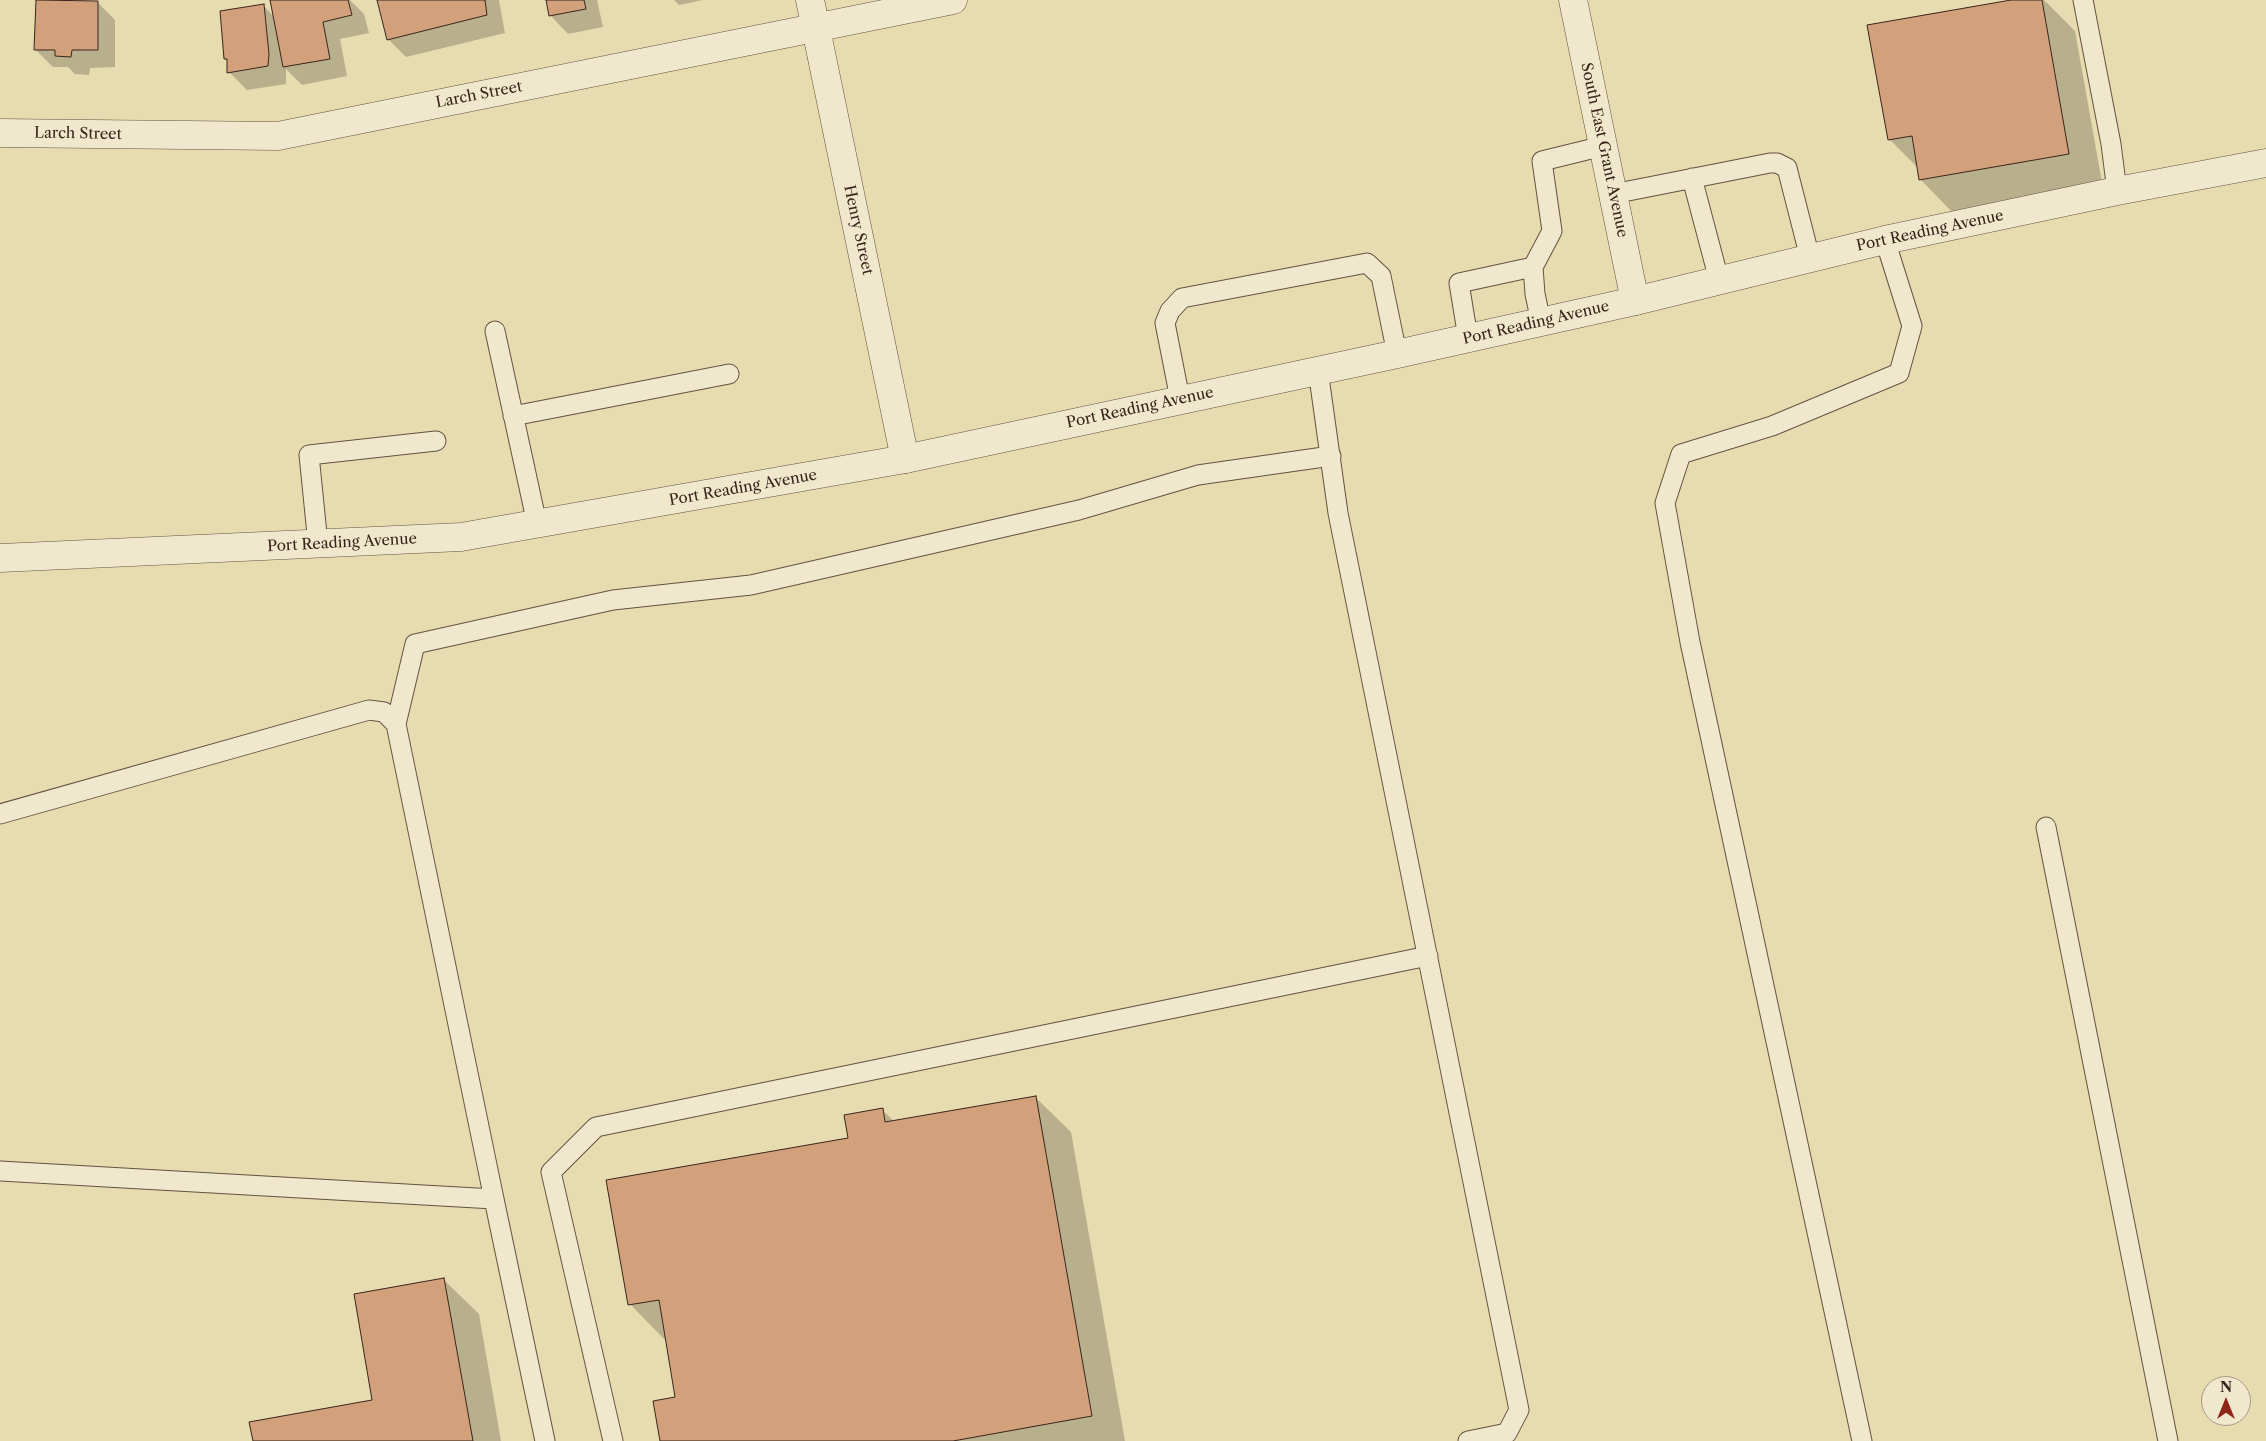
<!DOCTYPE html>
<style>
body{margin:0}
#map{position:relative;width:2266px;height:1441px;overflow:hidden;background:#e7dbb0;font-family:"Libre Caslon Text",serif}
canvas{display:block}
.north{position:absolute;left:2201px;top:1376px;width:50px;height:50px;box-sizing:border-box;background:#efe8cc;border:1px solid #a69a86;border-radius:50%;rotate:0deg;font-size:14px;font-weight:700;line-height:20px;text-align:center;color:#39241c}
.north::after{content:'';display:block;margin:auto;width:18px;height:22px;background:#8f2418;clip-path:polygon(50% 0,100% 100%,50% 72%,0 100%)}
</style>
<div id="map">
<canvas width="2266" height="1441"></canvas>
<div class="north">N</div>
</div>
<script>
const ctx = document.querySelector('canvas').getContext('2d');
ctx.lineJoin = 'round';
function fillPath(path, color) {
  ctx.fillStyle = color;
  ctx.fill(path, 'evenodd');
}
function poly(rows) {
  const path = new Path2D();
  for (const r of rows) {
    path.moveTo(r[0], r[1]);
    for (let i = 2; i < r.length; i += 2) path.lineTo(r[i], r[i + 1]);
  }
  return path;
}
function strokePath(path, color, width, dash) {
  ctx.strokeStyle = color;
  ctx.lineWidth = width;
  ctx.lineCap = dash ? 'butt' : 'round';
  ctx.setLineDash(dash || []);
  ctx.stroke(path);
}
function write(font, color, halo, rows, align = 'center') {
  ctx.font = font + ' "Libre Caslon Text",serif';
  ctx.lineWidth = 4;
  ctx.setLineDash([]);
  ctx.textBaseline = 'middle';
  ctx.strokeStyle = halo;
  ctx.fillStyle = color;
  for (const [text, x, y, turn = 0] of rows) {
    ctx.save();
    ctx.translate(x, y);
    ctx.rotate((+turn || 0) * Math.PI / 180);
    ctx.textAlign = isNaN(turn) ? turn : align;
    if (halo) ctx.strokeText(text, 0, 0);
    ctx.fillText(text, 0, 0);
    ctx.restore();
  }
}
fillPath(poly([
 [271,0,350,0,364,14,369,33,340,39,347,76,302,85,286,69,286,84,247,90,229,72,228,62,225,59,264,6,274,17],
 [379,0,499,0,505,33,406,57,388,39],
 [547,0,597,0,603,27,568,34,550,15],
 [674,0,703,0,679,5],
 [2018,0,2044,0,2075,31,2103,188,1955,215,1921,180,1919,169,1890,140],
 [97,2,115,20,115,67,90,68,89,75,75,74,68,67,53,67,35,49],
 [1036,1098,1071,1132,1125,1441,661,1441,677,1398,667,1339,664,1339,630,1304,849,1139,882,1110,895,1122],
 [444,1280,479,1314,501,1441,254,1441,374,1401]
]), '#0003');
const building = poly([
 [36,0,98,1,98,50,72,50,71,57,55,56,55,50,34,50,36,0],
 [270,0,348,0,352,15,323,22,330,59,283,67,270,0],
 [377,0,485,0,487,15,387,40,377,0],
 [546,0,584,0,586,9,549,16,546,0],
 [2011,0,2042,0,2069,154,1919,180,1912,136,1888,140,1867,25,2011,0],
 [264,4,269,54,268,66,227,73,227,59,224,59,220,11,264,4],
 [1036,1096,1092,1416,953,1441,660,1441,653,1401,675,1397,659,1300,628,1305,606,1180,848,1138,844,1115,883,1108,885,1122,1036,1096],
 [444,1278,473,1441,253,1441,249,1422,372,1400,354,1294,444,1278]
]);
fillPath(building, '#d2a17b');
strokePath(building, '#39241c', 1);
const service = poly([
 [2083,0,2111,144,2117,191],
 [1692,178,1719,280],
 [1613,194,1770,163,1777,163,1787,168,1810,258],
 [1541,322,1535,294,1533,267,1552,231,1542,161,1603,146],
 [495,331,537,524],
 [1468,338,1459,283,1533,267],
 [1318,370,1338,513,1519,1410,1507,1433,1468,1441],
 [1180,399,1165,323,1170,311,1182,298,1367,263,1381,276,1397,354],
 [513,416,729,374],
 [318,544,309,455,436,441],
 [396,724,415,644,613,600,751,585,1079,510,1198,475,1331,456],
 [0,814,369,710,384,712,396,724,494,1199],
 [2046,827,2168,1441],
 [0,1171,494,1199,545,1441],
 [613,1441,551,1172,596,1127,1428,956],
 [1862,1441,1690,642,1665,503,1681,454,1772,426,1899,373,1912,326,1885,240]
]);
const minor = poly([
 [810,0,905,459],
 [1573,0,1635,301],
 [0,133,278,136,953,0]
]);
const tertiary = poly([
 [0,558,461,537,905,459,1397,354,1635,301,1885,240,2117,191,2266,163]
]);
strokePath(service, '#645241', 21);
strokePath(minor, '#645241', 29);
strokePath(tertiary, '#645241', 29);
strokePath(service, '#efe8cc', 19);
strokePath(minor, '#efe8cc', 28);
strokePath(tertiary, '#efe8cc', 28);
write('15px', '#39241c', '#efe8cc', [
 ["Larch Street",479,95,-11],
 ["Larch Street",78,134,1],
 ["South East Grant Avenue",1604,150,78],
 ["Henry Street",858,230,78],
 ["Port Reading Avenue",1930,231,-12],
 ["Port Reading Avenue",1536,323,-13],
 ["Port Reading Avenue",1140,408,-12],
 ["Port Reading Avenue",743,488,-10],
 ["Port Reading Avenue",342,543,-3]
]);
</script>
